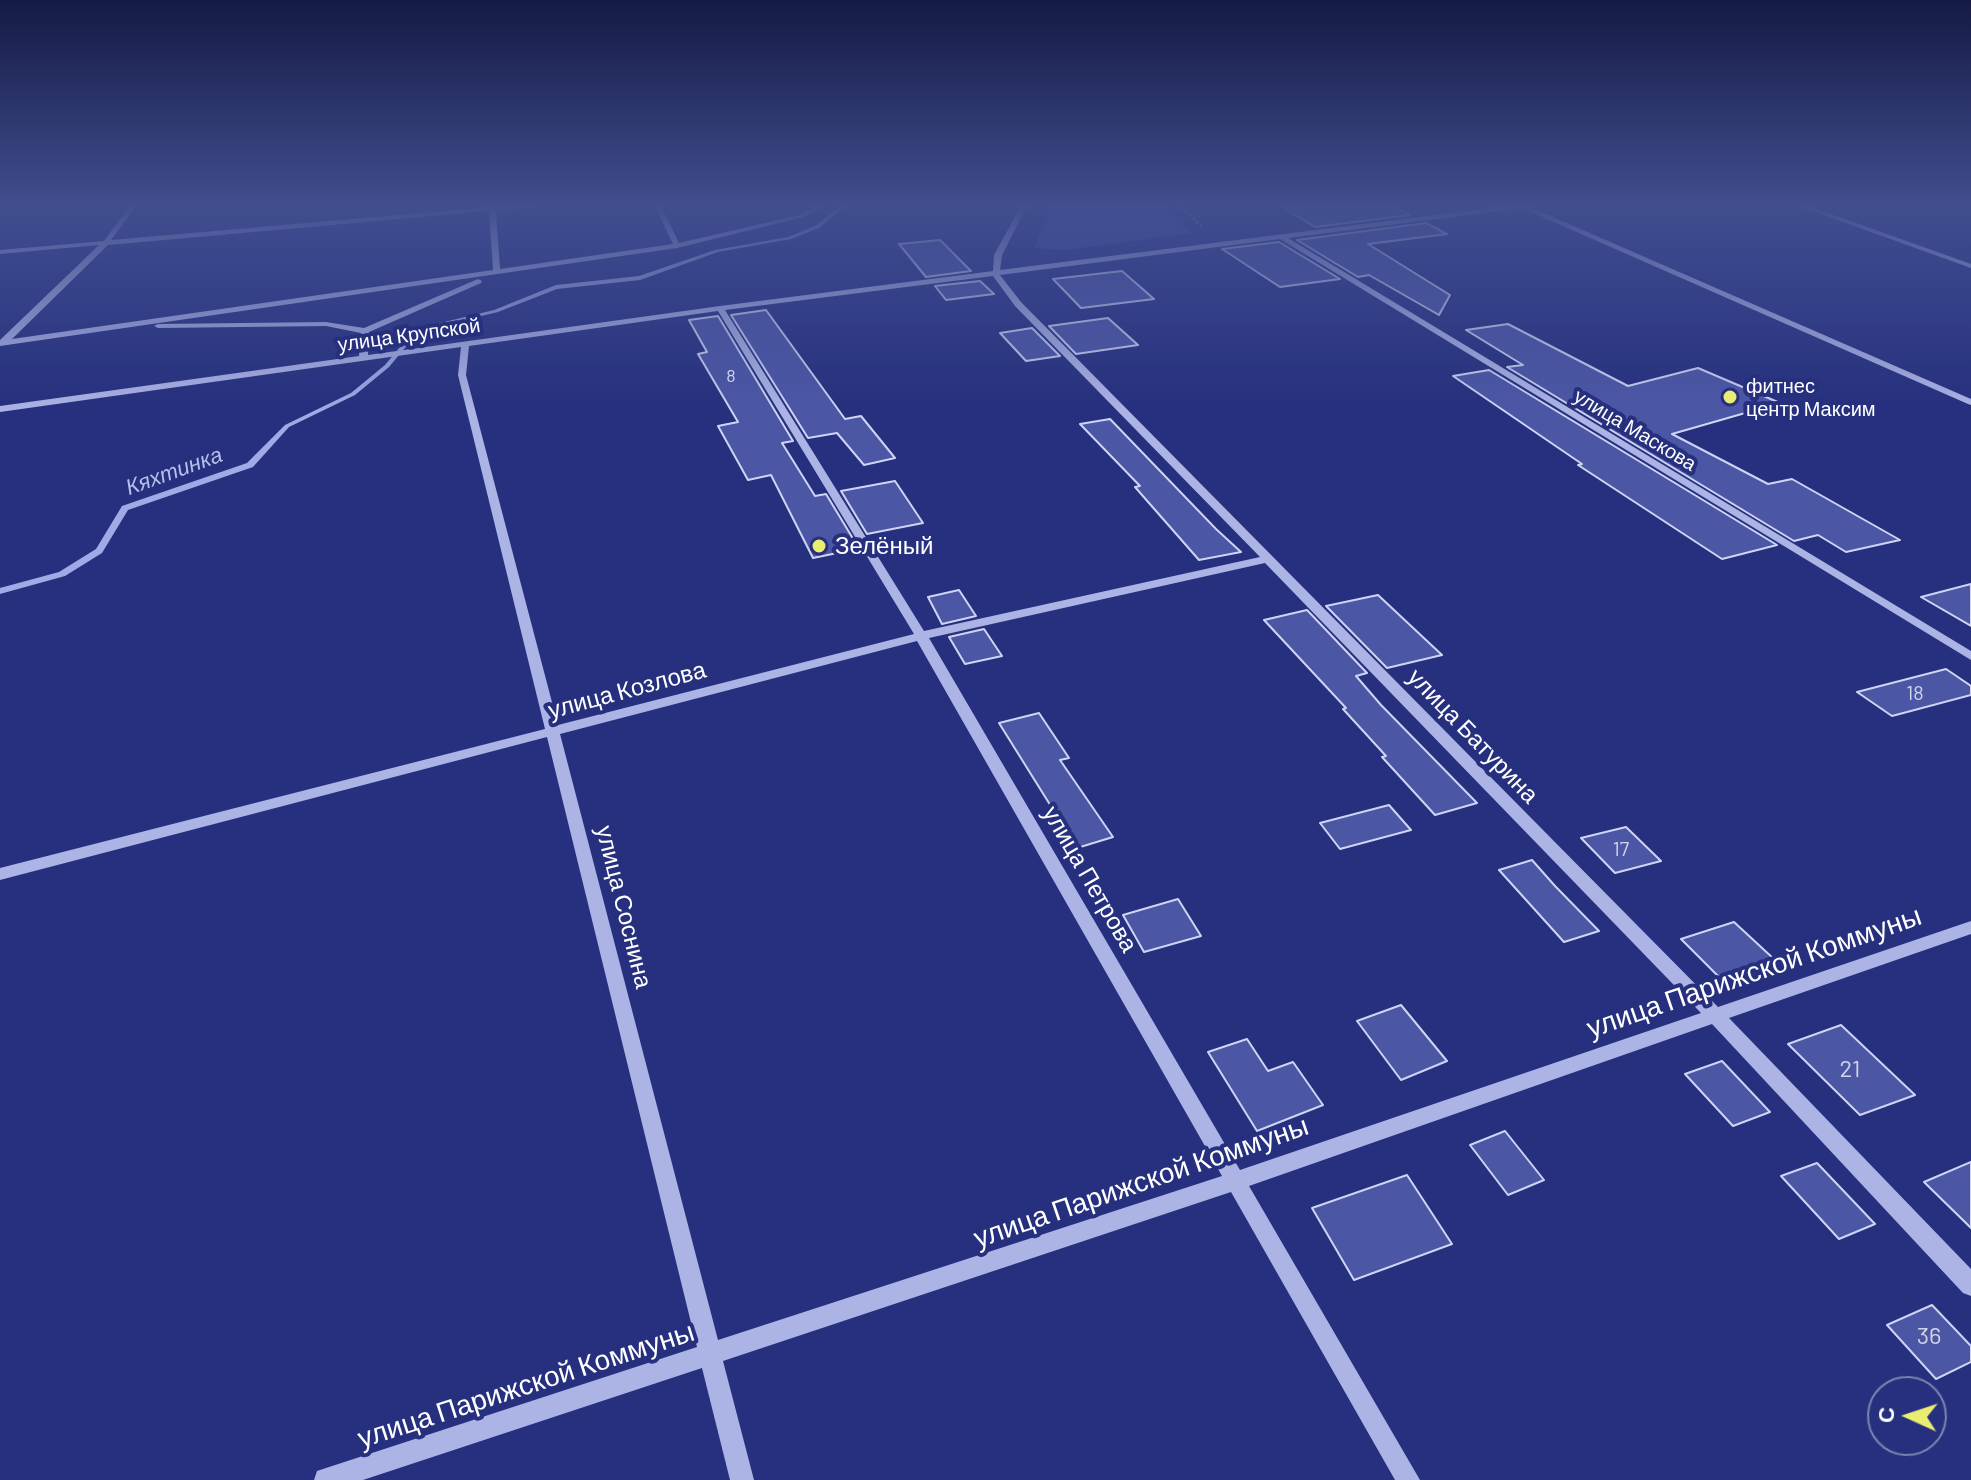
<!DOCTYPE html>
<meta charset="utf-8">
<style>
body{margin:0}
#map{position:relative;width:1971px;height:1480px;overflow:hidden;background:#26307e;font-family:Barlow,sans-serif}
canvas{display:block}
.north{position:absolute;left:1867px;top:1376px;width:80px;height:80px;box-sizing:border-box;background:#26307e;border:2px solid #7d83b2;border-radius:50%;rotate:273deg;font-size:22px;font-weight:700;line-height:32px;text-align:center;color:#fff}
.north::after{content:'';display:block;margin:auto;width:28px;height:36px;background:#e9ee72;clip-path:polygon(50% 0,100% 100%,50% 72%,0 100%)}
</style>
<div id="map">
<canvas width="1971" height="1480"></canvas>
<div class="north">С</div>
</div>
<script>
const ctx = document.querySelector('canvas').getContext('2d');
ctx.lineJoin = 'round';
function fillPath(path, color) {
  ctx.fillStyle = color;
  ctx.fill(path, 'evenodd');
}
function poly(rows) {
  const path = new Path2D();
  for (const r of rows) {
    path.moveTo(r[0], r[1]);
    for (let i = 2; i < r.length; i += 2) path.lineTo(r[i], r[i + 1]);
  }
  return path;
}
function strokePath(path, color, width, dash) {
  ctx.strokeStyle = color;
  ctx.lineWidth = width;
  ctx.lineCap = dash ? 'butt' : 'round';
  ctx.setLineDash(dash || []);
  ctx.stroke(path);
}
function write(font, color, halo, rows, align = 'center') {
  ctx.font = font + ' Barlow,sans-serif';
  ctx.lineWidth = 8;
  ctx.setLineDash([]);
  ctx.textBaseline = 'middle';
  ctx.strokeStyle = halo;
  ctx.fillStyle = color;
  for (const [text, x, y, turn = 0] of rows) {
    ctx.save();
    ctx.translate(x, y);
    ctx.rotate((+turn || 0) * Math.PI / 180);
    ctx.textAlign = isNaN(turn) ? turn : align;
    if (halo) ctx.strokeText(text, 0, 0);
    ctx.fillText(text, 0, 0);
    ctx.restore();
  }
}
fillPath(poly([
 [1054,204,1159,204,1192,233,1067,250,1034,248]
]), '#3a479c');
fillPath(poly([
 [843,204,848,204,819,228,791,239,718,252,640,280,557,289,498,312,419,331,389,367,355,395,289,427,253,467,128,510,102,553,65,576,0,594,0,588,59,572,96,549,122,506,247,463,285,425,351,393,385,365,415,329,494,310,556,285,639,276,715,250,788,237,815,226,843,204]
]), '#a1aae6');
const building = poly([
 [1277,204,1388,204,1410,215,1315,227,1277,204],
 [1426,223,1447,234,1368,244,1450,295,1439,315,1369,275,1358,277,1297,240,1426,223],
 [940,240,971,271,926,277,899,244,940,240],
 [1279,242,1340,279,1280,287,1222,249,1279,242],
 [1122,271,1154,299,1081,308,1053,279,1122,271],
 [980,281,994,294,946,300,935,286,980,281],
 [766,310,845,419,861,416,895,458,864,465,837,433,808,438,731,315,766,310],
 [718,316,793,441,782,443,815,496,826,494,852,537,840,540,847,551,813,558,771,475,748,480,718,426,738,422,698,354,707,352,689,320,718,316],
 [1108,318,1138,345,1076,354,1049,326,1108,318],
 [1508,324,1628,386,1698,368,1780,403,1672,434,1768,484,1792,479,1900,540,1846,552,1818,535,1794,541,1507,367,1523,365,1466,330,1508,324],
 [1032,328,1060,356,1026,361,1000,333,1032,328],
 [1489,370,1777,545,1722,559,1578,465,1582,464,1453,376,1489,370],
 [1110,419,1216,529,1241,552,1199,560,1135,487,1140,486,1080,424,1110,419],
 [895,481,923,523,867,534,841,491,895,481],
 [1971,584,1971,626,1921,597,1971,584],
 [959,590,976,616,942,624,928,597,959,590],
 [1378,595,1442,655,1387,668,1326,606,1378,595],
 [1307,610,1367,673,1356,676,1381,705,1477,803,1435,815,1382,757,1386,756,1343,709,1346,708,1264,620,1307,610],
 [984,629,1002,656,965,664,949,637,984,629],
 [1946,669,1971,686,1971,695,1892,716,1857,692,1946,669],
 [1039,713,1069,758,1060,760,1113,837,1077,848,999,723,1039,713],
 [1389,805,1411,830,1340,849,1320,823,1389,805],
 [1626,827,1661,861,1615,873,1581,838,1626,827],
 [1532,860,1555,886,1599,931,1564,942,1499,870,1532,860],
 [1178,899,1201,936,1144,952,1123,915,1178,899],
 [1734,922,1775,960,1720,978,1681,939,1734,922],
 [1401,1005,1447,1061,1401,1080,1357,1021,1401,1005],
 [1841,1025,1915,1095,1860,1115,1788,1044,1841,1025],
 [1247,1039,1268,1071,1293,1062,1323,1105,1257,1131,1208,1052,1247,1039],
 [1722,1061,1770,1112,1733,1126,1685,1074,1722,1061],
 [1505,1131,1544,1180,1508,1195,1470,1145,1505,1131],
 [1971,1162,1971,1228,1924,1182,1971,1162],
 [1817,1163,1875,1224,1839,1239,1781,1176,1817,1163],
 [1407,1175,1452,1244,1354,1280,1312,1208,1407,1175],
 [1932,1305,1971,1346,1971,1362,1936,1379,1887,1325,1932,1305]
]);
fillPath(building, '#4b56a5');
strokePath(building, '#cfd4f4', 2);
strokePath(poly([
 [1179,204,1204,229]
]), '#acb3e5', 3, [2, 3]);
fillPath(poly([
 [131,204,138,204,111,240,489,207,489,204,495,204,496,207,555,204,496,211,500,269,673,244,654,204,660,204,679,243,799,215,821,204,830,204,803,217,677,248,0,346,0,340,99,245,0,254,0,250,104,241,131,204],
 [489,211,493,270,12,339,108,245,489,211],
 [1022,204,1028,204,1002,255,1000,270,1521,204,1541,204,1530,207,1971,399,1971,405,1968,404,1522,208,1288,238,1971,651,1971,660,1280,239,1000,275,1021,302,1718,1007,1971,921,1971,934,1729,1018,1971,1269,1971,1296,1963,1293,1712,1024,1249,1186,1420,1480,1395,1480,1231,1192,723,1361,754,1480,730,1480,702,1368,363,1480,314,1480,317,1471,326,1468,697,1347,547,737,0,880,0,868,545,729,458,375,461,347,0,412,0,406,359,356,361,333,326,326,158,328,154,326,158,324,326,322,364,328,478,279,482,281,481,283,369,332,368,355,720,306,993,271,994,255,1022,204],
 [993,276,1015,306,1260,557,924,631,725,310,993,276],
 [718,311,914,634,558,725,466,375,469,346,718,311],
 [1265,563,1701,1013,1240,1170,929,638,1265,563],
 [917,641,1222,1176,718,1340,560,734,917,641],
 [1793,204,1803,204,1971,264,1971,268,1793,204]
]), '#acb3e5');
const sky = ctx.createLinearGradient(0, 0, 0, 411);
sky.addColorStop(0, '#151a45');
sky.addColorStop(0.5, '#414e8f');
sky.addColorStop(1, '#414e8f00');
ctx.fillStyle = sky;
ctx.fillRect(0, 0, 1971, 411);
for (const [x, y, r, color] of [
 [1730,397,8,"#e9ee72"],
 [819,546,8,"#e9ee72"]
]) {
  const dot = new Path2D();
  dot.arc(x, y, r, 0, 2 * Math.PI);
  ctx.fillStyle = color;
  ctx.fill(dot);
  strokePath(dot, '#26307e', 3);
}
write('18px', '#d2d5e8', null, [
 ["8",731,376]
]);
write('20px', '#fff', '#26307e', [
 ["улица Крупской",409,335,-8],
 ["улица Маскова",1635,430,31]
]);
write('20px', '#fff', '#26307e', [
 ["фитнес",1746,386],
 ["центр Максим",1746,409]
], 'left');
write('20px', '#d2d5e8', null, [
 ["18",1915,693],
 ["17",1621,849]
]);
write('italic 22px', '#b7bfed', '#26307e', [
 ["Кяхтинка",174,471,-20]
]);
write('24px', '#fff', '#26307e', [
 ["Зелёный",835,546]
], 'left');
write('24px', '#fff', '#26307e', [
 ["улица Козлова",627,690,-15],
 ["улица Батурина",1473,736,46],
 ["улица Петрова",1090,879,60],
 ["улица Соснина",624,907,76]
]);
write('24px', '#d2d5e8', null, [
 ["21",1850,1069],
 ["36",1929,1336]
]);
write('28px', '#fff', '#26307e', [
 ["улица Парижской Коммуны",1754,972,-19],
 ["улица Парижской Коммуны",1141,1182,-19],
 ["улица Парижской Коммуны",526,1385,-18]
]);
</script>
